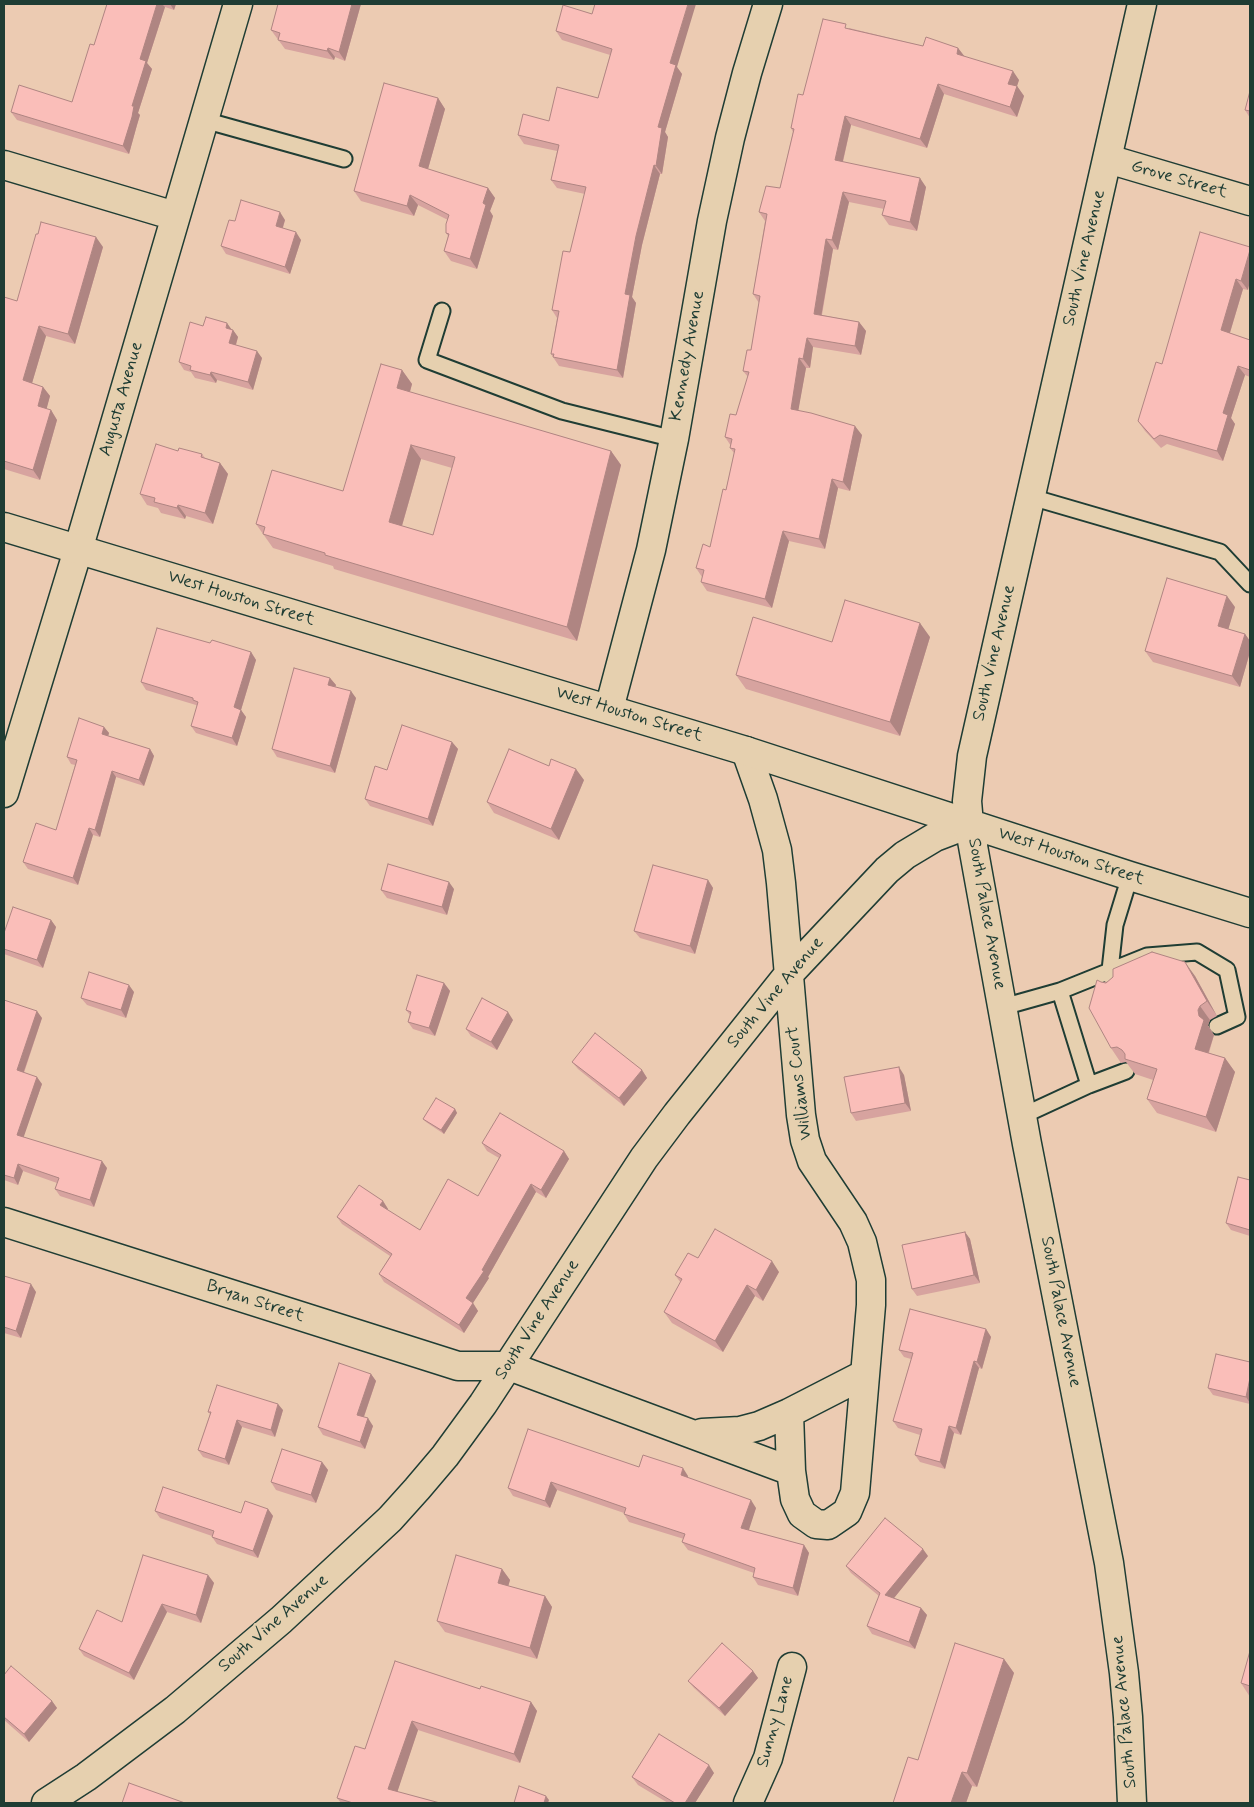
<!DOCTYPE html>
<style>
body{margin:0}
#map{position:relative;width:1254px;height:1807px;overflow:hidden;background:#eccbb2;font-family:Mynerve,sans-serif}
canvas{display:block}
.frame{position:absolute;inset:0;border:5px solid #1f3d34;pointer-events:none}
</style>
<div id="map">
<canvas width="1254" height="1807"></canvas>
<div class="frame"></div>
</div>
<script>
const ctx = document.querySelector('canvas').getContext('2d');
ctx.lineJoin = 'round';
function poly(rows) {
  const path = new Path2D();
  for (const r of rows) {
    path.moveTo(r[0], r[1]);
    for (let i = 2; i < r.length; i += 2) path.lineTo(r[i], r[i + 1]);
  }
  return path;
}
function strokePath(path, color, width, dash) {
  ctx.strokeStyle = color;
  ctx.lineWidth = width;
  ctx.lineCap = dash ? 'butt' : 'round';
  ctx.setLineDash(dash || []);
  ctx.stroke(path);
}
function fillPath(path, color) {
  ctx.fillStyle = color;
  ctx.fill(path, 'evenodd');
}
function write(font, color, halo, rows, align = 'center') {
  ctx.font = font + ' Mynerve,sans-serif';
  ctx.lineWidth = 5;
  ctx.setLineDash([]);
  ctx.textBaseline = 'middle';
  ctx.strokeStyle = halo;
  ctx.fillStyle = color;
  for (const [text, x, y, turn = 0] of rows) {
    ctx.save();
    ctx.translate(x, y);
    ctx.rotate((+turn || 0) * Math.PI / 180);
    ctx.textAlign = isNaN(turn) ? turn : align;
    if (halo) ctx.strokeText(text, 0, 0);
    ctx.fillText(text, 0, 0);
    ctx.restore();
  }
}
const lane = poly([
 [204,120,344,159],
 [442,311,427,360,562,411,674,439],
 [1031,497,1220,552,1250,584],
 [1111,977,1110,970,1115,925,1130,876],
 [1003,1007,1060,991],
 [1089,1085,1060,991,1147,956,1197,952,1227,970,1237,1017,1217,1026],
 [1022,1116,1089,1085,1126,1071]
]);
const street = poly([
 [1108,159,1250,201],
 [4,165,175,216],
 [609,709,651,550,674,439,712,221,730,138,747,73,768,4],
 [746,751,763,799,777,850,781,883,801,1115,805,1140,812,1161,853,1222,862,1242,871,1280,871,1305,855,1493,847,1512,828,1525,816,1524,802,1514,795,1499,791,1471,789,1413],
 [4,793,78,550,238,4],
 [4,1222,458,1366,509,1366,791,1471],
 [702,1433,740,1431,759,1426,789,1413,865,1374],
 [46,1803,86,1777,175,1710,281,1620,390,1519,417,1489,445,1456,483,1404,644,1158,677,1114,788,975,887,870,905,855,935,837,969,824],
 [748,1803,768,1758,792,1667]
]);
const secondary = poly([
 [4,527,746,751,1130,876,1250,913],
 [1132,1803,1128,1717,1124,1673,1109,1563,1027,1144,969,824,967,801,972,756,1142,4]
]);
strokePath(lane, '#1f3d34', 19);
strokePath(street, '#1f3d34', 31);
strokePath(secondary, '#1f3d34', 31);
strokePath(lane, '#e6d0af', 15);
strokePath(street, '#e6d0af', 28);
strokePath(secondary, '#e6d0af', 28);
fillPath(poly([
 [107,4,176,4,174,10,165,7,147,63,152,69,138,113,140,115,137,125,129,154,17,120,11,112,72,102,94,45],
 [278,4,361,4,345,61,335,57,334,60,285,49,271,30],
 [592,14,677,67,682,74,665,132,668,137,662,174,660,174,642,245,632,297,636,303,623,378,559,366,551,354,557,318,552,310,570,252,585,194,557,188,551,180,557,151,524,144,518,135,598,98,610,55,562,40,556,31],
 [849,28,923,46,958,48,964,56,1019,80,1017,86,1024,96,1017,117,944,94,927,148,851,125,843,162,926,187,917,231,889,225,882,215,884,209,849,202,838,250,833,249,822,315,859,322,866,331,861,355,813,347,810,368,806,368,798,410,862,435,850,491,838,488,825,549,789,541,772,608,707,591,701,582,702,577,696,568,710,547,726,490,734,453,730,448,731,446,725,437,736,415,748,377,743,371,751,350,759,303,753,294,765,221,759,212,780,188,793,132,791,128,803,95],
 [1250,91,1250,118,1245,110],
 [438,98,445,109,428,169,488,188,495,198,490,211,493,216,477,269,451,261,444,251,448,236,446,233,448,220,418,205,414,216,361,201,354,191],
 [285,220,283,228,301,240,290,274,226,254,221,246,235,221],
 [103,247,75,344,46,336,32,383,43,387,50,396,46,409,51,410,57,420,40,480,4,469,4,297,17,301],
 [1250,247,1248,290,1243,289,1230,333,1250,340,1250,377,1245,375,1231,418,1235,424,1223,461,1167,444,1161,448,1145,431,1138,421,1162,364],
 [203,326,233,330,238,337,236,345,262,358,253,390,217,380,216,383,195,378,191,372,184,370,179,362],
 [402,370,412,384,410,392,611,451,621,465,577,641,334,569,333,566,273,548,256,524,343,491],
 [421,459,452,468,433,535,402,526],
 [178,451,202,454,205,458,220,463,228,474,213,524,186,516,185,519,161,513,158,508,147,505,140,494],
 [1235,607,1228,629,1245,634,1250,641,1250,652,1240,687,1153,662,1145,651],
 [930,637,900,736,746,689,736,675,832,642],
 [210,643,251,652,256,660,241,710,246,717,237,746,196,733,191,726,197,706,196,705,146,690,141,682],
 [330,678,336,685,335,687,356,698,335,773,277,757,272,749],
 [104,727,109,733,108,736,150,749,154,756,144,786,116,777,100,837,93,835,78,885,28,869,23,862,56,830,75,765,71,764,67,757],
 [452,742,458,749,433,826,370,806,365,799,387,770],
 [549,766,584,780,559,840,494,813,487,802],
 [708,880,713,888,695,954,640,938,634,931],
 [454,889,447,915,387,898,381,890],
 [51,920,56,927,43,968,4,954,4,933],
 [1195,976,1217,1016,1210,1020,1208,1025,1214,1035,1209,1053,1225,1058,1235,1072,1216,1132,1157,1113,1147,1099,1153,1080,1135,1074,1126,1062,1121,1063,1111,1048,1101,982],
 [444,983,450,991,435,1036,413,1029,408,1022,410,1015,406,1010],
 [134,992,126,1018,87,1005,81,998],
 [4,1000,42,1018,24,1073,42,1084,23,1137,107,1168,94,1207,60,1196,55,1189,57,1183,23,1171,18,1185,4,1180],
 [513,1020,497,1050,471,1036,466,1029],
 [572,1062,642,1070,647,1078,624,1106,578,1069],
 [904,1075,911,1111,856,1121,851,1113],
 [455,1109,457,1113,444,1134,426,1122,423,1119],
 [482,1143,564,1151,569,1159,546,1198,536,1192,488,1277,489,1278,473,1303,478,1311,464,1333,384,1282,379,1274,390,1256,342,1224,337,1217,383,1201,388,1209,387,1210,420,1230,478,1196,499,1158,487,1151],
 [1250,1180,1250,1236,1231,1230,1226,1223],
 [965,1232,970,1239,980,1283,917,1296,912,1289],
 [698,1258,779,1272,763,1301,755,1296,723,1352,672,1323,664,1312,681,1283,675,1275],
 [4,1276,36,1292,21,1338,4,1333],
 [986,1329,991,1337,982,1369,979,1368,961,1435,954,1433,945,1469,920,1462,915,1455,920,1435,898,1428,893,1421,911,1359,904,1357,899,1350],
 [1250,1362,1250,1404,1213,1395,1208,1388],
 [371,1374,376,1381,364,1417,373,1426,365,1449,323,1435,318,1427],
 [283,1410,275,1437,242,1427,229,1465,203,1457,198,1450,210,1414,208,1412],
 [322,1462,328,1470,316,1503,276,1490,271,1482],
 [639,1467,688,1476,688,1478,756,1508,748,1530,804,1545,809,1553,798,1596,758,1585,753,1577,754,1573,688,1550,682,1542,684,1539,629,1522,624,1514,624,1513,557,1490,550,1508,513,1496,508,1488],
 [268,1509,273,1516,258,1558,217,1544,212,1537,212,1536,160,1518,155,1511,241,1513],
 [928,1556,894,1598,921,1608,927,1615,915,1649,872,1634,867,1626,879,1596,851,1573,846,1566],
 [502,1569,510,1580,508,1586,545,1596,552,1607,537,1659,445,1632,437,1621],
 [208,1575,214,1583,201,1623,167,1612,134,1680,84,1656,79,1649,122,1622],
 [1250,1651,1250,1697,1241,1683],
 [1004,1659,1014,1673,977,1787,972,1786,966,1803,893,1803],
 [395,1661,480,1689,531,1702,537,1711,520,1763,418,1730,397,1792,440,1803,341,1803,337,1798,365,1749],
 [753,1671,758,1678,725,1716,694,1688,688,1681],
 [4,1675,52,1701,57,1708,29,1742,4,1720],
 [714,1773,695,1803,668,1803,638,1785,632,1777]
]), '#d7a39f');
fillPath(poly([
 [157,4,162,4,165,7,147,63,152,69,138,113,140,115,137,125,129,154,123,146,132,106,140,59],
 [170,4,176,4,174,10],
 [352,4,361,4,345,61,339,52],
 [688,4,696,4,677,67,682,74,665,132,668,137,662,174,656,166,658,127,670,63],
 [328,48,335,57,334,60,327,51],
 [958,48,965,57,957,54],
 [1013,71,1019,80,1017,86,1024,96,1017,117,1010,107,1008,84],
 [938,84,944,94,927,148,920,139],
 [438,98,445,109,426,176,419,166],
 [845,116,851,125,841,169,835,160],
 [654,165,660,174,642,245,632,297,636,303,623,378,617,370,625,294,636,236],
 [920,178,926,187,917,231,910,222],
 [488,188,495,198,490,211,493,216,477,269,470,259,483,203],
 [843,192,849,202,838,250,832,240],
 [410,195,418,205,414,216,407,206],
 [280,212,285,220,281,233,276,226],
 [296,232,301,240,290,274,285,267],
 [96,237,103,247,75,344,68,334],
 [826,239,833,249,820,323,814,314],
 [1250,250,1250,281,1248,290,1241,281],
 [1236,279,1243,289,1228,339,1221,330],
 [859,322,866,331,861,355,855,346],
 [227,323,232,330,226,328],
 [39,326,46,336,30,390,23,380],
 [233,330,238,337,234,351,229,343],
 [807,338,813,347,810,368,803,359],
 [257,351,262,358,253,390,248,382],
 [799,358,806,368,797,418,791,409],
 [1238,366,1245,375,1231,418,1235,424,1223,461,1217,451,1223,413],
 [402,370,412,384,407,402,397,388],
 [211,372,217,380,216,383,210,375],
 [43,387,50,396,45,415,38,406],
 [51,410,57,420,40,480,33,470],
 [855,426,862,435,850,491,843,482],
 [411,445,421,459,399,536,389,522],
 [611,451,621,465,577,641,567,627],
 [220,463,228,474,213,524,205,513],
 [832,479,838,488,825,549,819,539],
 [178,505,186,516,185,519,177,508],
 [783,531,789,541,772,608,765,599],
 [1227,596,1235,607,1226,637,1218,626],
 [920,623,930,637,900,736,890,722],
 [1245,634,1250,641,1250,652,1240,687,1232,676],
 [251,652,256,660,241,710,246,717,237,746,232,738,234,707],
 [330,678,336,685,333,693,328,685],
 [351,691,356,698,335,773,330,766],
 [104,727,109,733,107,740,102,734],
 [452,742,458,749,433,826,428,819],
 [150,749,154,756,144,786,139,780],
 [576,769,584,780,559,840,551,829],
 [112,771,116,777,100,837,95,830],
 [89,828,93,835,78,885,73,878],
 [708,880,713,888,695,954,690,946],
 [449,882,454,889,447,915,442,907],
 [51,920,56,927,43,968,37,960],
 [1185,962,1195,976,1217,1016,1207,1001],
 [444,983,450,991,435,1036,429,1028],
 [129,985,134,992,126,1018,121,1010],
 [1200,1006,1210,1020,1208,1026,1214,1035,1205,1063,1195,1049,1199,1016,1198,1010],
 [37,1011,42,1018,22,1077,17,1070],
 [508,1012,513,1020,497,1050,491,1042],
 [1225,1058,1235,1072,1216,1132,1206,1117],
 [899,1067,904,1075,911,1111,905,1103],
 [642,1070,647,1078,624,1106,619,1098],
 [37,1077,42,1084,22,1142,17,1135],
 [455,1109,457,1113,444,1134,441,1130],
 [564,1151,569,1159,546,1198,541,1190],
 [102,1161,107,1168,94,1207,90,1200],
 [18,1164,23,1171,18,1185,14,1178],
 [531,1184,536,1192,488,1277,489,1278,473,1303,478,1311,464,1333,459,1325,466,1298],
 [383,1201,388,1209,385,1213,380,1205],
 [965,1232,970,1239,980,1283,974,1275],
 [772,1261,779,1272,763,1301,756,1290],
 [31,1284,36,1292,21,1338,16,1331],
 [747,1285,755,1296,723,1352,715,1341],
 [986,1329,991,1337,982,1369,977,1362],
 [974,1361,979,1368,961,1435,956,1428],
 [371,1374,376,1381,362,1422,357,1415],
 [1250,1378,1250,1403,1246,1397],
 [278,1404,283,1410,275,1437,271,1430],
 [368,1418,373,1426,365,1449,360,1442],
 [237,1420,242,1427,229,1465,225,1459],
 [949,1426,954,1433,945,1469,940,1462],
 [322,1462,328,1470,316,1503,311,1495],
 [683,1468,688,1476,686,1483,681,1475],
 [551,1482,557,1490,550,1508,545,1501],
 [751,1500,756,1508,747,1536,741,1528],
 [268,1509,273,1516,258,1558,253,1551],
 [804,1545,809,1553,798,1596,793,1588],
 [923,1549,928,1556,890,1603,885,1595],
 [502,1569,510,1580,506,1594,498,1583],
 [208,1575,214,1583,201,1623,196,1615],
 [545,1596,552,1607,537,1659,530,1648],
 [162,1604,167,1612,134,1680,129,1673],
 [921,1608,927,1615,915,1649,909,1642],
 [1004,1659,1014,1673,977,1787,967,1773],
 [753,1671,758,1678,725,1716,719,1708],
 [52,1701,57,1708,29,1742,24,1734],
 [531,1702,537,1711,520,1763,514,1754],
 [412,1721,418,1730,395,1799,388,1789],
 [709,1765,714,1773,695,1803,685,1803],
 [962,1772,972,1786,966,1803,951,1803],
 [546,1796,549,1800,548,1803,544,1803]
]), '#af8582');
const building = poly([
 [107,4,157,4,140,59,146,61,132,106,134,106,132,117,123,146,11,112,19,85,72,102,90,44,94,45,107,4],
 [278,4,352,4,339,52,328,48,327,51,278,40,280,33,271,30,278,4],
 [595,4,688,4,670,63,676,65,658,127,662,128,656,166,654,165,636,236,625,294,630,295,617,370,553,357,554,354,551,354,559,311,552,310,563,251,570,252,586,187,551,180,559,145,518,135,523,114,549,121,557,87,598,98,612,49,556,31,563,5,592,14,595,4],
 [823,19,846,24,845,28,923,46,926,37,958,48,957,54,1013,71,1008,84,1017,86,1010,107,938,84,920,139,845,116,835,160,920,178,910,222,882,215,886,201,843,192,832,240,826,239,814,314,859,322,855,346,807,338,803,359,799,358,791,409,811,413,855,426,843,482,832,479,819,539,783,531,765,599,701,582,704,570,696,568,703,544,710,547,723,489,726,490,735,449,730,448,732,439,725,437,730,414,736,415,749,372,743,371,747,350,751,350,760,296,753,294,767,214,759,212,766,186,780,188,794,129,791,128,798,94,803,95,823,19],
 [384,83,438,98,419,166,488,188,483,203,486,205,470,259,444,251,449,234,446,233,446,224,449,215,410,195,407,206,354,191,384,83],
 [1250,91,1250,111,1245,110,1250,91],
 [241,200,280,212,276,226,296,232,285,267,221,246,229,220,235,221,241,200],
 [41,222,96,237,68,334,39,326,23,380,43,387,38,406,51,410,33,470,4,461,4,297,17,301,36,234,38,234,41,222],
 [1200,232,1250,247,1250,250,1241,281,1236,279,1221,330,1250,340,1250,370,1238,366,1223,413,1228,415,1217,451,1160,435,1154,439,1138,421,1156,362,1162,364,1200,232],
 [206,317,227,323,226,328,233,330,229,343,257,351,248,382,211,372,210,375,190,370,191,366,179,362,190,322,203,326,206,317],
 [381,364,402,370,397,388,611,451,567,627,325,555,325,553,263,534,265,527,256,524,272,470,343,491,381,364],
 [411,445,455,457,433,535,389,522,411,445],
 [156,444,178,451,179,448,202,454,201,457,220,463,205,513,178,505,177,508,154,502,155,498,140,494,156,444],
 [1167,578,1227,596,1218,626,1245,634,1232,676,1145,651,1167,578],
 [845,600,920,623,890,722,736,675,753,617,832,642,845,600],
 [157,628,210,643,212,640,251,652,234,707,241,710,232,738,191,726,198,702,193,700,193,698,141,682,157,628],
 [294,668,330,678,328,685,351,691,330,766,272,749,294,668],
 [79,718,104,727,102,734,150,749,139,780,112,771,95,830,89,828,73,878,23,862,36,823,56,830,77,760,67,757,79,718],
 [402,725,452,742,428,819,365,799,375,766,387,770,402,725],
 [509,749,549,766,551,759,576,769,551,829,487,802,509,749],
 [388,864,449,882,442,907,381,890,388,864],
 [653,865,708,880,690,946,634,931,653,865],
 [13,907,51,920,37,960,4,949,4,933,13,907],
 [1152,952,1185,962,1207,1001,1200,1006,1198,1010,1199,1016,1204,1020,1195,1049,1225,1058,1206,1117,1147,1099,1157,1069,1125,1059,1125,1054,1122,1050,1117,1047,1111,1048,1089,1008,1097,980,1101,982,1106,983,1113,977,1113,969,1152,952],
 [89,972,129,985,121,1010,81,998,89,972],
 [417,975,444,983,429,1028,408,1022,411,1012,406,1010,417,975],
 [482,998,508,1012,491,1042,466,1029,482,998],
 [4,1000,37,1011,17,1070,37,1077,17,1135,102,1161,90,1200,55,1189,59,1178,18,1164,14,1178,4,1175,4,1000],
 [595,1033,642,1070,619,1098,572,1062,595,1033],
 [899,1067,905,1103,851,1113,844,1077,899,1067],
 [436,1098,455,1109,441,1130,423,1119,436,1098],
 [500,1113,564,1151,541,1190,531,1184,482,1270,484,1271,466,1298,473,1303,459,1325,379,1274,392,1254,337,1217,359,1185,383,1201,380,1205,420,1230,448,1179,478,1196,501,1155,482,1143,500,1113],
 [1238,1177,1250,1180,1250,1230,1226,1223,1238,1177],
 [715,1229,772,1261,756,1290,747,1285,715,1341,664,1312,682,1279,675,1275,688,1253,698,1258,715,1229],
 [965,1232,974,1275,912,1289,902,1245,965,1232],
 [4,1276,31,1284,16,1331,4,1327,4,1276],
 [910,1309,986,1329,977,1362,974,1361,956,1428,949,1426,940,1462,915,1455,922,1429,893,1421,913,1353,899,1350,910,1309],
 [1216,1354,1250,1362,1250,1378,1246,1397,1208,1388,1216,1354],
 [339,1363,371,1374,357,1415,368,1418,360,1442,318,1427,339,1363],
 [217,1385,278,1404,271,1430,237,1420,225,1459,198,1450,211,1412,208,1412,217,1385],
 [528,1429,639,1467,643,1455,683,1468,681,1475,751,1500,741,1528,804,1545,793,1588,753,1577,755,1568,682,1542,685,1534,624,1514,626,1508,551,1482,545,1501,508,1488,528,1429],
 [282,1449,322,1462,311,1495,271,1482,282,1449],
 [163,1487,241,1513,245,1501,268,1509,253,1551,212,1537,214,1531,155,1511,163,1487],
 [885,1518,923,1549,885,1595,921,1608,909,1642,867,1626,880,1593,846,1566,885,1518],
 [143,1555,208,1575,196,1615,162,1604,129,1673,79,1649,97,1610,122,1622,143,1555],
 [456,1555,502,1569,498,1583,545,1596,530,1648,437,1621,456,1555],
 [722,1643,753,1671,719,1708,688,1681,722,1643],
 [955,1643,1004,1659,967,1773,962,1772,951,1803,893,1803,908,1757,918,1760,955,1643],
 [1250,1651,1250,1686,1241,1683,1250,1651],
 [395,1661,480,1689,481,1686,531,1702,514,1754,412,1721,388,1789,440,1803,353,1803,337,1798,355,1746,365,1749,395,1661],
 [11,1666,52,1701,24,1734,4,1717,4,1675,11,1666],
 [659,1734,709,1765,685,1803,675,1803,632,1777,659,1734],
 [129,1783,185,1803,122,1803,129,1783],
 [519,1786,546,1796,544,1803,514,1803,519,1786]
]);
fillPath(building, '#fabeb9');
strokePath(building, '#af8582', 1);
write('18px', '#1f3d34', '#e6d0af', [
 ["Grove Street",1179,180,16],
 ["South Vine Avenue",1085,258,-77],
 ["Kennedy Avenue",688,356,-80],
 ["Augusta Avenue",122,399,-74],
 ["West Houston Street",241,599,17],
 ["South Vine Avenue",995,653,-77],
 ["West Houston Street",629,715,17],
 ["West Houston Street",1071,857,18],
 ["South Palace Avenue",986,914,80],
 ["South Vine Avenue",776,993,-50],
 ["Williams Court",800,1083,-97],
 ["Bryan Street",255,1302,18],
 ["South Palace Avenue",1060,1312,79],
 ["South Vine Avenue",538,1320,-57],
 ["South Vine Avenue",274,1624,-41],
 ["South Palace Avenue",1125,1712,-95],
 ["Sunny Lane",776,1722,-74]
]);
</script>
